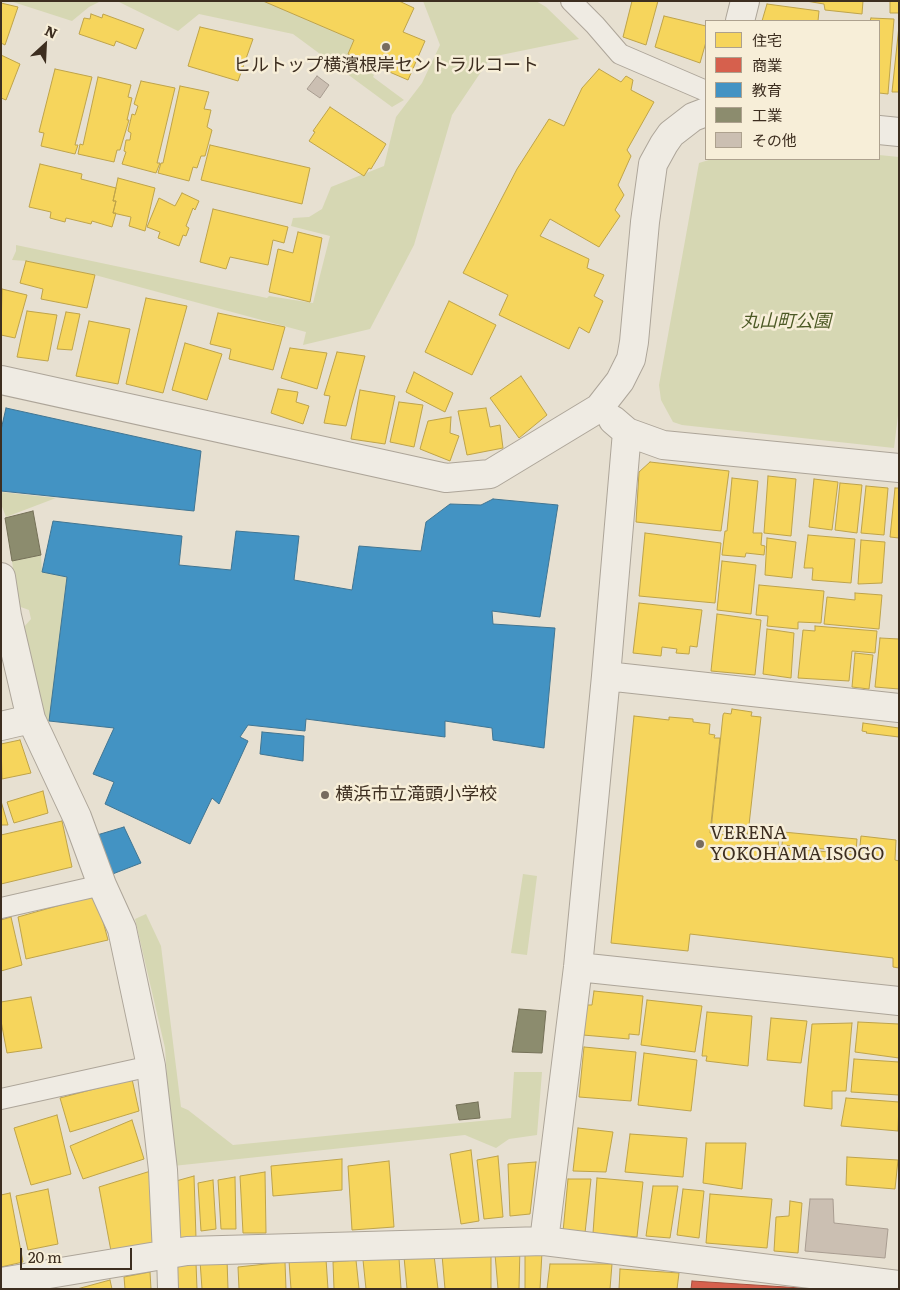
<!DOCTYPE html>
<meta charset="utf-8">
<style>
body{margin:0}
#map{position:relative;width:900px;height:1290px;overflow:hidden;background:#e7e0d1;font-family:Literata,"Noto Sans JP",serif}
canvas{display:block}
.frame{position:absolute;inset:0;border:2px solid #3d2e20;pointer-events:none}
.legend{position:absolute;left:705px;top:20px;width:175px;height:140px;box-sizing:border-box;background:#f7eed8;border:1px solid #ada18e;margin:0;padding:6px 9px;list-style:none;font-size:15px;color:#3d2e20}
.legend li{display:flex;align-items:center;gap:10px;height:25px}
.legend b{width:25px;border:1px solid #ada18e}
.north{position:absolute;left:20px;top:20px;width:50px;height:50px;-webkit-text-stroke:4px #f7eed8;paint-order:stroke;rotate:25deg;font-size:14px;font-weight:700;line-height:20px;text-align:center;color:#3d2e20}
.north::after{content:'';display:block;margin:auto;width:18px;height:22px;background:#3d2e20;clip-path:polygon(50% 0,100% 100%,50% 72%,0 100%)}
.scale{position:absolute;left:20px;top:1248px;width:112px;height:22px;box-sizing:border-box;border:2px solid #3d2e20;border-top:0;padding-left:6px;font-size:15px;line-height:18px;white-space:nowrap;color:#3d2e20;-webkit-text-stroke:4px #f7eed8;paint-order:stroke}
</style>
<div id="map">
<canvas width="900" height="1290"></canvas>
<div class="frame"></div>
<ul class="legend">
<li><b style="height:14px;background:#f6d55c"></b>住宅</li>
<li><b style="height:14px;background:#d6604d"></b>商業</li>
<li><b style="height:14px;background:#4393c3"></b>教育</li>
<li><b style="height:14px;background:#8c8c6e"></b>工業</li>
<li><b style="height:14px;background:#cbbfb2"></b>その他</li>
</ul>
<div class="north">N</div>
<div class="scale">20 m</div>
</div>
<script>
const ctx = document.querySelector('canvas').getContext('2d');
ctx.lineJoin = 'round';
function fillPath(path, color) {
  ctx.fillStyle = color;
  ctx.fill(path, 'evenodd');
}
function poly(rows) {
  const path = new Path2D();
  for (const r of rows) {
    path.moveTo(r[0], r[1]);
    for (let i = 2; i < r.length; i += 2) path.lineTo(r[i], r[i + 1]);
  }
  return path;
}
function strokePath(path, color, width, dash) {
  ctx.strokeStyle = color;
  ctx.lineWidth = width;
  ctx.lineCap = dash ? 'butt' : 'round';
  ctx.setLineDash(dash || []);
  ctx.stroke(path);
}
function write(font, color, halo, rows, align = 'center') {
  ctx.font = font + ' Literata,"Noto Sans JP",serif';
  ctx.lineWidth = 5;
  ctx.setLineDash([]);
  ctx.textBaseline = 'middle';
  ctx.strokeStyle = halo;
  ctx.fillStyle = color;
  for (const [text, x, y, turn = 0] of rows) {
    ctx.save();
    ctx.translate(x, y);
    ctx.rotate((+turn || 0) * Math.PI / 180);
    ctx.textAlign = isNaN(turn) ? turn : align;
    if (halo) ctx.strokeText(text, 0, 0);
    ctx.fillText(text, 0, 0);
    ctx.restore();
  }
}
fillPath(poly([
 [10,1,101,1,89,7,72,21],
 [117,1,263,1,354,40,347,56,374,75,373,77,404,100,392,107,293,34,199,14,178,31],
 [423,1,536,1,546,7,579,39,491,57,452,115,414,245,370,329,303,345,306,332,95,275,26,261,12,260,16,251,16,245,267,298,269,296,313,303,330,236,291,226,293,218,309,217,322,209,331,187,384,166,396,117,422,83,440,45],
 [879,155,899,157,899,407,894,448,682,425,673,422,661,400,659,385,699,163,712,159,879,159],
 [1,492,56,498,6,517,1,504],
 [41,555,42,572,67,577,49,721,45,723,23,628,31,619,29,610,18,606,12,561],
 [523,874,537,876,527,955,511,953],
 [146,914,161,946,181,1107,188,1110,233,1145,511,1118,514,1072,542,1072,537,1135,509,1139,496,1148,465,1135,173,1166,165,1048,135,919]
]), '#d6d7b3');
const homes = poly([
 [263,1,399,1,414,8,403,32,425,41,408,80,348,54,354,40,263,1],
 [632,1,658,1,646,45,623,37,632,1],
 [806,1,863,1,862,14,825,10,824,4,806,1],
 [890,1,899,1,899,13,890,13,890,1],
 [1,3,18,7,5,45,1,43,1,3],
 [767,4,819,11,818,21,762,21,767,4],
 [91,14,102,18,103,14,144,29,136,49,116,41,114,46,79,34,84,18,90,19,91,14],
 [664,16,706,26,706,42,700,63,655,47,664,16],
 [871,18,894,19,888,94,879,93,879,21,870,21,871,18],
 [899,26,899,92,892,92,899,26],
 [200,27,253,39,238,81,188,66,200,27],
 [1,55,20,64,6,100,1,98,1,55],
 [55,69,92,77,75,145,78,145,75,154,41,146,44,133,39,132,55,69],
 [599,69,621,82,626,76,633,80,631,90,654,102,627,150,631,156,618,185,624,195,615,210,620,216,599,247,550,219,540,236,589,259,587,268,604,275,594,296,603,301,589,333,579,327,569,349,499,315,508,295,463,273,517,169,549,119,564,126,582,88,599,69],
 [98,77,131,85,128,97,132,98,127,120,129,120,120,150,117,150,114,162,78,154,80,144,83,145,98,77],
 [141,81,175,88,157,163,160,163,156,173,122,164,126,152,124,151,126,140,130,140,131,133,128,131,132,114,135,115,138,106,134,104,141,81],
 [180,86,209,92,204,109,211,110,207,127,212,130,205,156,201,156,197,168,193,167,189,181,158,173,161,163,163,163,180,86],
 [330,107,386,144,371,169,369,168,364,176,309,141,315,132,313,131,330,107],
 [210,145,310,168,302,204,201,180,210,145],
 [40,164,82,174,81,179,116,188,113,201,116,201,113,213,116,213,112,227,92,221,91,224,66,218,65,222,50,218,51,212,29,207,40,164],
 [118,178,155,188,145,231,129,226,131,217,113,213,116,201,113,201,118,178],
 [182,193,199,201,195,210,193,208,186,226,189,228,186,236,183,235,179,246,158,238,160,232,147,227,159,198,175,206,182,193],
 [213,209,288,227,284,243,273,240,268,265,230,257,226,269,200,262,213,209],
 [298,232,322,238,310,302,269,292,278,249,293,253,298,232],
 [26,261,95,275,87,308,41,299,43,289,20,283,26,261],
 [2,289,27,295,15,338,1,335,2,289],
 [146,298,187,306,163,393,126,384,146,298],
 [449,301,496,325,472,375,425,352,449,301],
 [27,311,57,315,48,361,17,357,27,311],
 [66,312,80,314,72,350,57,349,66,312],
 [218,313,285,327,273,370,229,359,231,349,210,344,218,313],
 [89,321,130,329,118,384,76,376,89,321],
 [185,343,222,354,207,400,172,390,185,343],
 [290,348,327,353,317,389,281,378,290,348],
 [337,352,365,356,346,426,324,423,330,396,324,395,337,352],
 [414,372,453,393,445,412,406,392,414,372],
 [521,376,547,415,519,438,490,398,521,376],
 [278,389,298,392,296,402,309,406,303,424,271,413,278,389],
 [360,390,395,396,385,444,351,439,360,390],
 [399,402,423,405,414,447,390,442,399,402],
 [486,408,490,427,500,425,503,448,467,455,458,411,486,408],
 [451,417,450,433,459,436,450,461,420,449,428,421,451,417],
 [650,462,729,471,721,531,636,522,639,472,650,462],
 [768,476,796,479,791,536,764,533,768,476],
 [732,478,758,481,753,533,762,533,761,545,765,546,764,555,746,553,745,557,722,555,725,531,727,531,732,478],
 [814,479,838,482,832,530,809,527,814,479],
 [840,483,862,485,857,533,835,530,840,483],
 [866,486,888,488,884,535,861,533,866,486],
 [895,488,899,488,899,538,890,537,895,488],
 [645,533,721,543,715,603,639,596,645,533],
 [808,535,855,539,851,583,812,580,813,568,804,568,808,535],
 [767,538,796,542,792,578,765,575,767,538],
 [861,540,885,542,882,583,858,584,861,540],
 [722,561,756,565,751,614,717,610,722,561],
 [759,585,824,591,821,623,798,622,798,629,767,626,768,616,756,615,759,585],
 [855,593,882,595,879,629,824,624,827,597,855,600,855,593],
 [639,603,702,610,697,647,690,646,689,654,676,653,677,649,662,647,661,656,633,653,639,603],
 [717,614,761,620,755,675,711,671,717,614],
 [815,626,877,631,875,653,852,651,849,681,798,678,803,630,815,631,815,626],
 [767,629,794,633,791,678,763,674,767,629],
 [880,638,899,639,899,689,875,687,880,638],
 [855,653,873,655,869,689,852,687,855,653],
 [732,709,752,712,751,716,761,717,748,834,711,830,723,715,724,713,731,714,732,709],
 [634,716,669,720,669,717,693,719,693,722,710,724,709,734,715,735,714,738,720,738,710,833,756,838,757,831,779,834,778,847,859,855,861,836,896,840,895,860,899,861,899,968,893,967,893,958,690,934,688,951,611,943,634,716],
 [863,723,899,728,899,737,866,733,867,732,862,731,863,723],
 [20,740,31,773,2,779,1,744,20,740],
 [43,791,48,813,14,823,7,802,43,791],
 [1,801,8,825,1,825,1,801],
 [62,821,72,867,1,884,1,835,62,821],
 [783,832,857,839,856,852,782,845,783,832],
 [96,895,108,940,26,959,18,917,96,895],
 [11,917,22,965,1,971,1,920,11,917],
 [594,991,643,996,639,1035,629,1034,629,1039,583,1035,586,1005,592,1005,594,991],
 [31,997,42,1048,7,1053,1,1021,1,1002,31,997],
 [647,1000,702,1006,695,1052,641,1045,647,1000],
 [707,1012,752,1016,748,1066,706,1061,707,1056,702,1056,707,1012],
 [771,1018,807,1021,801,1063,767,1060,771,1018],
 [858,1022,899,1024,899,1058,855,1052,858,1022],
 [852,1023,846,1091,832,1091,832,1109,804,1106,812,1024,852,1023],
 [584,1047,636,1052,631,1101,579,1097,584,1047],
 [644,1053,697,1060,691,1111,638,1105,644,1053],
 [854,1059,899,1062,899,1095,851,1092,854,1059],
 [132,1079,139,1111,70,1132,60,1098,132,1079],
 [846,1098,899,1102,898,1131,841,1126,846,1098],
 [57,1115,71,1174,31,1185,14,1128,57,1115],
 [132,1120,144,1159,83,1179,70,1146,132,1120],
 [578,1128,613,1132,606,1172,573,1171,578,1128],
 [630,1134,687,1138,683,1177,625,1172,630,1134],
 [706,1143,746,1143,742,1189,703,1183,706,1143],
 [471,1150,479,1221,461,1224,450,1154,471,1150],
 [498,1156,503,1217,484,1219,477,1160,498,1156],
 [847,1157,898,1160,895,1189,846,1185,847,1157],
 [342,1159,342,1190,273,1196,271,1166,342,1159],
 [389,1161,394,1227,352,1230,348,1166,389,1161],
 [536,1162,530,1214,510,1216,508,1164,536,1162],
 [154,1170,154,1243,111,1251,99,1187,154,1170],
 [265,1172,266,1233,243,1233,240,1176,265,1172],
 [194,1176,196,1238,178,1239,176,1181,194,1176],
 [235,1177,236,1229,221,1229,218,1180,235,1177],
 [597,1178,643,1182,637,1237,593,1233,597,1178],
 [568,1179,591,1179,585,1233,563,1232,568,1179],
 [213,1180,216,1229,201,1231,198,1183,213,1180],
 [653,1186,678,1186,670,1238,646,1236,653,1186],
 [48,1189,58,1244,28,1250,16,1196,48,1189],
 [683,1189,704,1191,699,1238,677,1235,683,1189],
 [10,1193,23,1262,1,1267,1,1195,10,1193],
 [710,1194,772,1199,767,1248,706,1243,710,1194],
 [790,1201,802,1203,798,1253,774,1251,776,1217,789,1216,790,1201],
 [520,1247,519,1289,498,1289,495,1254,520,1247],
 [491,1252,491,1289,445,1289,442,1255,491,1252],
 [525,1252,542,1252,540,1289,525,1289,525,1252],
 [434,1255,438,1289,407,1289,404,1257,434,1255],
 [399,1258,401,1289,366,1289,363,1260,399,1258],
 [227,1259,228,1289,202,1289,200,1261,227,1259],
 [326,1259,328,1289,291,1289,289,1261,326,1259],
 [356,1260,359,1289,334,1289,333,1262,356,1260],
 [285,1262,286,1289,239,1289,238,1267,285,1262],
 [196,1263,197,1289,176,1289,175,1267,196,1263],
 [550,1264,612,1264,610,1289,547,1289,550,1264],
 [620,1269,679,1273,677,1289,619,1289,620,1269],
 [150,1272,151,1289,125,1289,124,1277,150,1272],
 [110,1280,112,1289,77,1289,110,1280]
]);
fillPath(homes, '#f6d55c');
strokePath(homes, '#bea34a', 1);
const shops = poly([
 [692,1281,801,1288,801,1289,691,1289,692,1281]
]);
fillPath(shops, '#d6604d');
strokePath(shops, '#a85140', 1);
const schools = poly([
 [6,408,201,451,194,511,1,491,1,430,6,408],
 [493,499,558,505,540,617,492,611,493,624,555,628,544,748,493,740,492,728,445,721,445,737,306,719,305,731,248,725,240,737,248,741,219,804,212,798,190,844,105,804,114,782,93,774,114,728,49,721,67,577,42,572,53,521,182,536,179,565,231,570,236,531,299,536,294,580,352,590,359,546,421,551,426,522,450,504,481,505,493,499],
 [262,732,304,736,303,761,260,754,262,732],
 [124,827,141,863,110,875,97,835,124,827]
]);
fillPath(schools, '#4393c3');
strokePath(schools, '#417592', 1);
const industry = poly([
 [33,511,41,555,12,561,5,518,33,511],
 [519,1009,546,1011,542,1053,512,1052,519,1009],
 [478,1102,480,1118,459,1120,456,1105,478,1102]
]);
fillPath(industry, '#8c8c6e');
strokePath(industry, '#747057', 1);
const building = poly([
 [317,76,329,85,320,98,307,89,317,76],
 [810,1199,833,1199,834,1223,888,1229,885,1258,805,1251,810,1199]
]);
fillPath(building, '#cbbfb2');
strokePath(building, '#a89c90', 1);
const lane = poly([
 [571,1,595,25,620,54,706,91],
 [1,908,102,885],
 [1,1099,151,1066],
 [167,1254,168,1289]
]);
const street = poly([
 [740,21,745,1],
 [879,130,899,132],
 [1,380,446,478,490,474,599,408,620,381,631,359,634,342,645,222,653,164,664,144,671,134,693,117,706,112],
 [613,420,627,432,663,445,899,468],
 [1,577,7,616,31,719,77,817,102,885,122,929,151,1066,163,1170,167,1254],
 [606,676,899,708],
 [1,726,31,719],
 [578,967,899,1001],
 [544,1241,578,967,606,676,627,432],
 [1,1282,187,1251,544,1241,899,1285]
]);
strokePath(lane, '#ada599', 22);
strokePath(street, '#ada599', 30);
strokePath(lane, '#efebe3', 20);
strokePath(street, '#efebe3', 28);
for (const [x, y, r, color] of [
 [386,47,5,"#786c5e"],
 [325,795,5,"#786c5e"],
 [700,844,5,"#786c5e"]
]) {
  const dot = new Path2D();
  dot.arc(x, y, r, 0, 2 * Math.PI);
  ctx.fillStyle = color;
  ctx.fill(dot);
  strokePath(dot, '#f7eed8', 2);
}
write('18px', '#3d2e20', '#f7eed8', [
 ["ヒルトップ横濱根岸セントラルコート",386,66,"center"],
 ["横浜市立滝頭小学校",335,795],
 ["VERENA",710,834],
 ["YOKOHAMA ISOGO",710,855]
], 'left');
write('italic 18px', '#4d5a26', '#f7eed8', [
 ["丸山町公園",786,322]
]);
</script>
